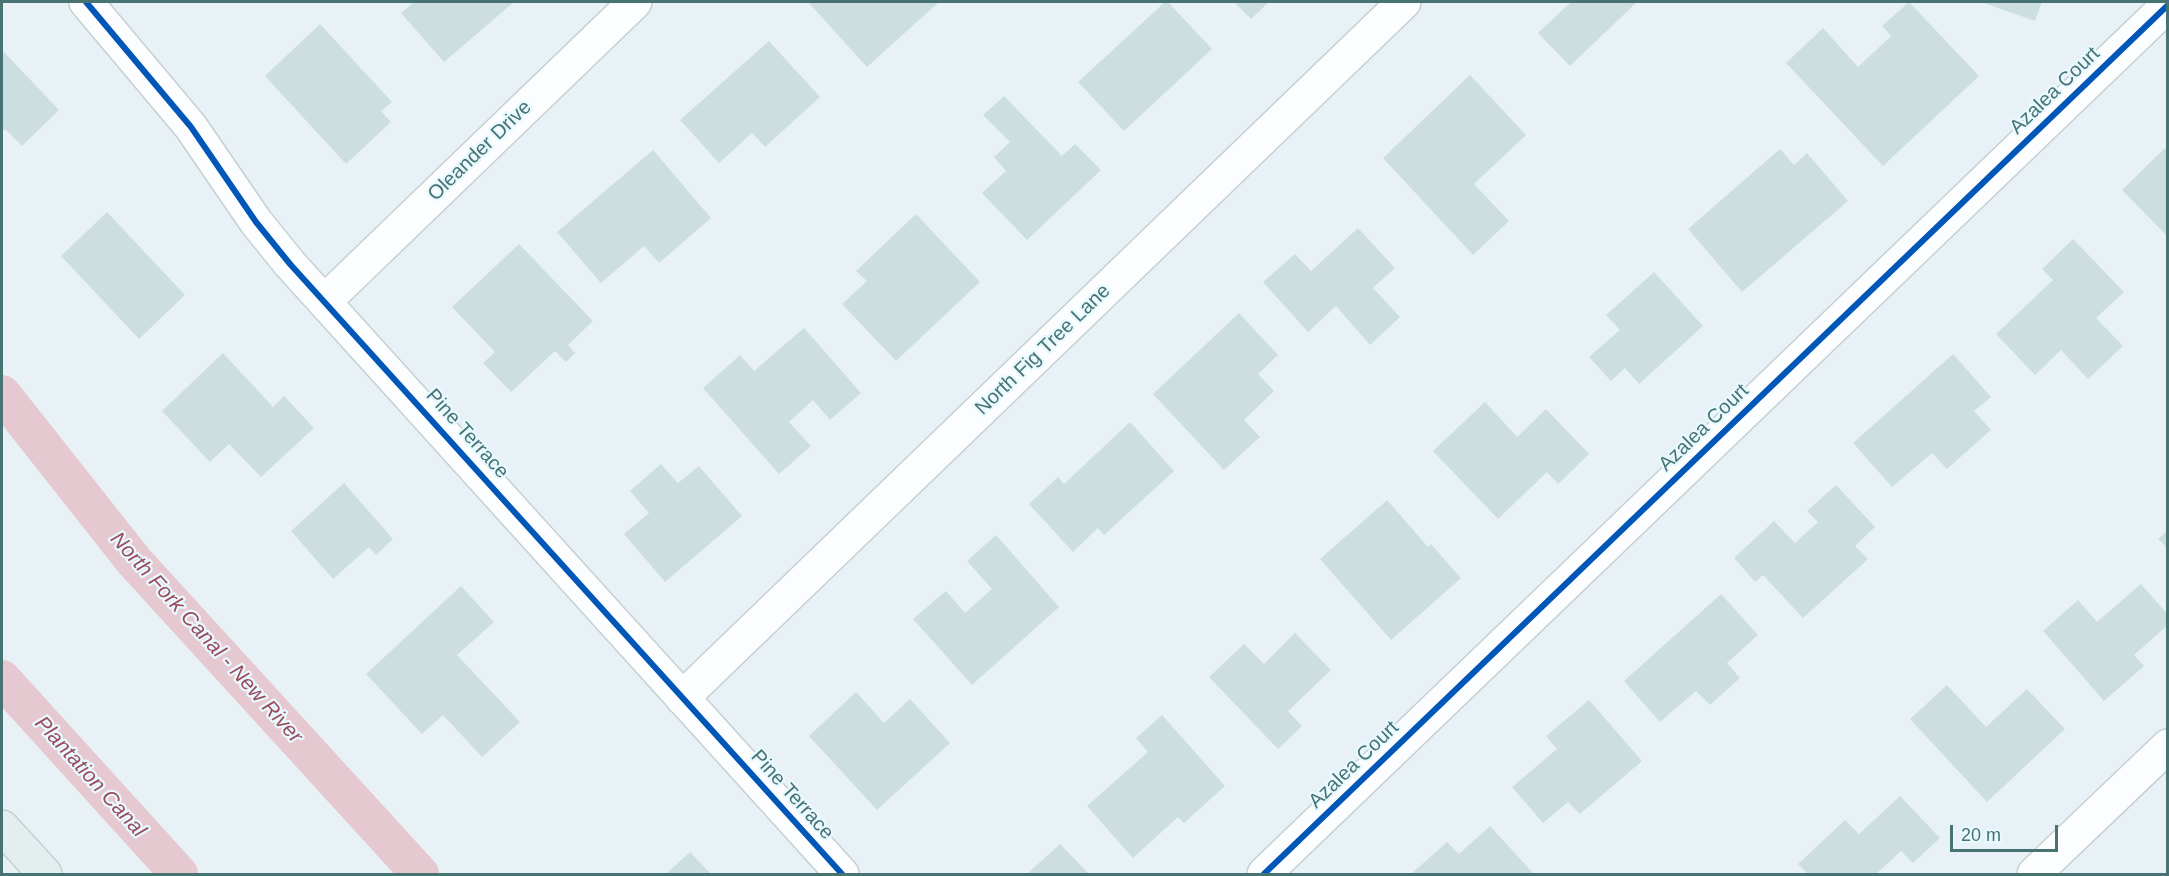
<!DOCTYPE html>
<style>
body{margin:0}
#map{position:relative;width:2169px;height:876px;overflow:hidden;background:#e8f2f6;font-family:Arial,sans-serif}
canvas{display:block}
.frame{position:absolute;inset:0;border:3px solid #487373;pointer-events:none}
.scale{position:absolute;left:1950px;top:825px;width:108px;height:27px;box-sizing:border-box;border:3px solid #487373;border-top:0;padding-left:8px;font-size:18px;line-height:21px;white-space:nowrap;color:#487373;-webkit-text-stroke:4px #e8f9ff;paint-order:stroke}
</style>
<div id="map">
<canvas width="2169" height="876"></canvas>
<div class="frame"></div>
<div class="scale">20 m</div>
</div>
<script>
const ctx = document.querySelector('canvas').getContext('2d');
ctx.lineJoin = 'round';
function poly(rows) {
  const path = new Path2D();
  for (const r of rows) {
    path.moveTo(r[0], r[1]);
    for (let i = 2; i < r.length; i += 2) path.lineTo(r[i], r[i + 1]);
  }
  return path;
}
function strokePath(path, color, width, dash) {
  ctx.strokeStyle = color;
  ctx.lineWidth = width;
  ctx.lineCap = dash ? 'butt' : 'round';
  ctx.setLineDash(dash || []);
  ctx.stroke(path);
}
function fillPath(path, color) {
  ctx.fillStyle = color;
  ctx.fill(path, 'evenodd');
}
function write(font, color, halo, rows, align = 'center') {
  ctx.font = font + ' Arial,sans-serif';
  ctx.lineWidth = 4.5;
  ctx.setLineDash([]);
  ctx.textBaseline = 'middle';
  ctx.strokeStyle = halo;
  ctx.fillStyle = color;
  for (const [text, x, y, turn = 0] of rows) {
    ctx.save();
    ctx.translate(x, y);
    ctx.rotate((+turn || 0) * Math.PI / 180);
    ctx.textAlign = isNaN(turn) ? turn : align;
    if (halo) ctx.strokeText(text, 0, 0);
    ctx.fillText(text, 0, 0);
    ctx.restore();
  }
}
strokePath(poly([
 [2,394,134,561,420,874],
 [2,679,179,874]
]), '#e6c8d0', 38);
fillPath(poly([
 [410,2,514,2,444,62,401,13,412,4],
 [808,2,939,2,867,67],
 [1165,2,1168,2,1212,49,1124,131,1078,82],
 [1234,2,1269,2,1251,19],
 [1571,2,1637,2,1570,66,1538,33],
 [1909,2,1979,76,1883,166,1786,63,1823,28,1858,67,1891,36,1882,26],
 [1981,2,2042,2,2035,21],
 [320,24,392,102,381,111,391,122,346,164,265,76],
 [769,41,820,97,765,147,752,133,719,163,680,120],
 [2,50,59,110,22,146,5,129,2,133],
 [1470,75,1526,135,1474,184,1509,221,1473,255,1383,158],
 [1004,96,1062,156,1075,144,1101,170,1027,240,982,193,1006,171,994,157,1010,142,983,115],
 [2165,148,2168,151,2168,237,2122,190],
 [1780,149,1794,165,1807,153,1848,201,1742,292,1688,229],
 [653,150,711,218,659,263,644,246,601,283,557,232],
 [107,212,185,295,139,339,61,256],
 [916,214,980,282,896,361,842,304,867,281,856,271],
 [1358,228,1395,268,1373,288,1400,317,1370,345,1336,306,1308,332,1263,282,1295,254,1311,271],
 [2073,239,2124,292,2096,318,2123,346,2088,379,2061,350,2035,375,1996,334,2053,280,2042,269],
 [519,244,593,321,568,345,575,353,566,362,555,351,511,392,483,363,495,352,452,307],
 [1654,272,1703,326,1639,384,1625,368,1611,381,1589,357,1620,330,1606,315],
 [1239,313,1278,355,1258,374,1274,391,1244,420,1260,437,1224,470,1153,394],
 [804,328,861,393,830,420,813,400,789,422,811,446,779,474,703,388,740,355,754,371],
 [223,353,273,407,284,396,314,428,261,477,229,444,210,462,162,411],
 [1953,354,1991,397,1974,411,1991,430,1947,469,1932,453,1892,487,1853,443],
 [1485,402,1517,437,1546,409,1589,454,1558,484,1547,472,1498,519,1433,451],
 [1130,422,1174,471,1104,535,1098,528,1073,552,1029,504,1058,477,1064,484],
 [661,464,678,483,699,466,742,516,665,582,624,534,649,513,630,491],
 [344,483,393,539,376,555,369,547,333,579,291,531],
 [1836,485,1875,527,1855,546,1868,559,1803,618,1763,575,1755,582,1734,558,1774,521,1795,543,1818,522,1807,511],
 [1387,500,1428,547,1431,544,1461,578,1391,640,1320,559],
 [2168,530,2168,548,2158,539],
 [996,535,1059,607,972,685,913,619,946,591,965,613,992,589,967,561],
 [2141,584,2168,615,2168,625,2134,655,2144,666,2104,701,2043,631,2078,600,2097,622],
 [461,586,494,622,457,655,520,722,482,757,443,715,422,734,366,674],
 [1721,594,1758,635,1727,663,1740,678,1710,705,1696,691,1660,722,1624,681],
 [1295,633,1331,670,1288,711,1302,726,1278,749,1209,677,1244,644,1264,664],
 [1947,685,1986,727,2027,689,2065,729,1987,802,1910,719],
 [856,692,884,723,910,699,950,743,877,810,809,736],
 [1589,700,1642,761,1580,814,1568,802,1543,823,1512,787,1557,749,1546,736],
 [1162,715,1225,786,1184,823,1178,817,1133,858,1087,806,1148,752,1136,738],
 [1900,796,1940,838,1913,863,1901,851,1876,874,1808,874,1798,864,1845,820,1859,834],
 [1490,826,1534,874,1411,874,1447,842,1459,854],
 [1060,844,1089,874,1027,874],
 [690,852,711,874,666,874]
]), '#ccdee0');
const minor = poly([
 [86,2,191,127,256,222,290,264,842,874],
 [325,301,635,2],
 [682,698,1404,2],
 [1264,874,2168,5],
 [2034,874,2168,746]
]);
const highway = poly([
 [2,827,45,874]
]);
strokePath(minor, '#c5d0d2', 36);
strokePath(highway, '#c1d1d2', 36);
strokePath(minor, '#fcfdfe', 33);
strokePath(highway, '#e3efef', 33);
strokePath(poly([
 [86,2,191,127,256,222,290,264,842,874],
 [1264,874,2168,5]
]), '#0057b8', 6);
write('20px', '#487373', '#e8f9ff', [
 ["Azalea Court",2055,91,-44],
 ["Oleander Drive",480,151,-44],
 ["North Fig Tree Lane",1043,350,-44],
 ["Azalea Court",1704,428,-44],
 ["Pine Terrace",467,434,48],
 ["Azalea Court",1354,765,-44],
 ["Pine Terrace",792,795,48]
]);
write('italic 21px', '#9c4b5a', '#e8f9ff', [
 ["North Fork Canal - New River",206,638,48],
 ["Plantation Canal",90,777,48]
]);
</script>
